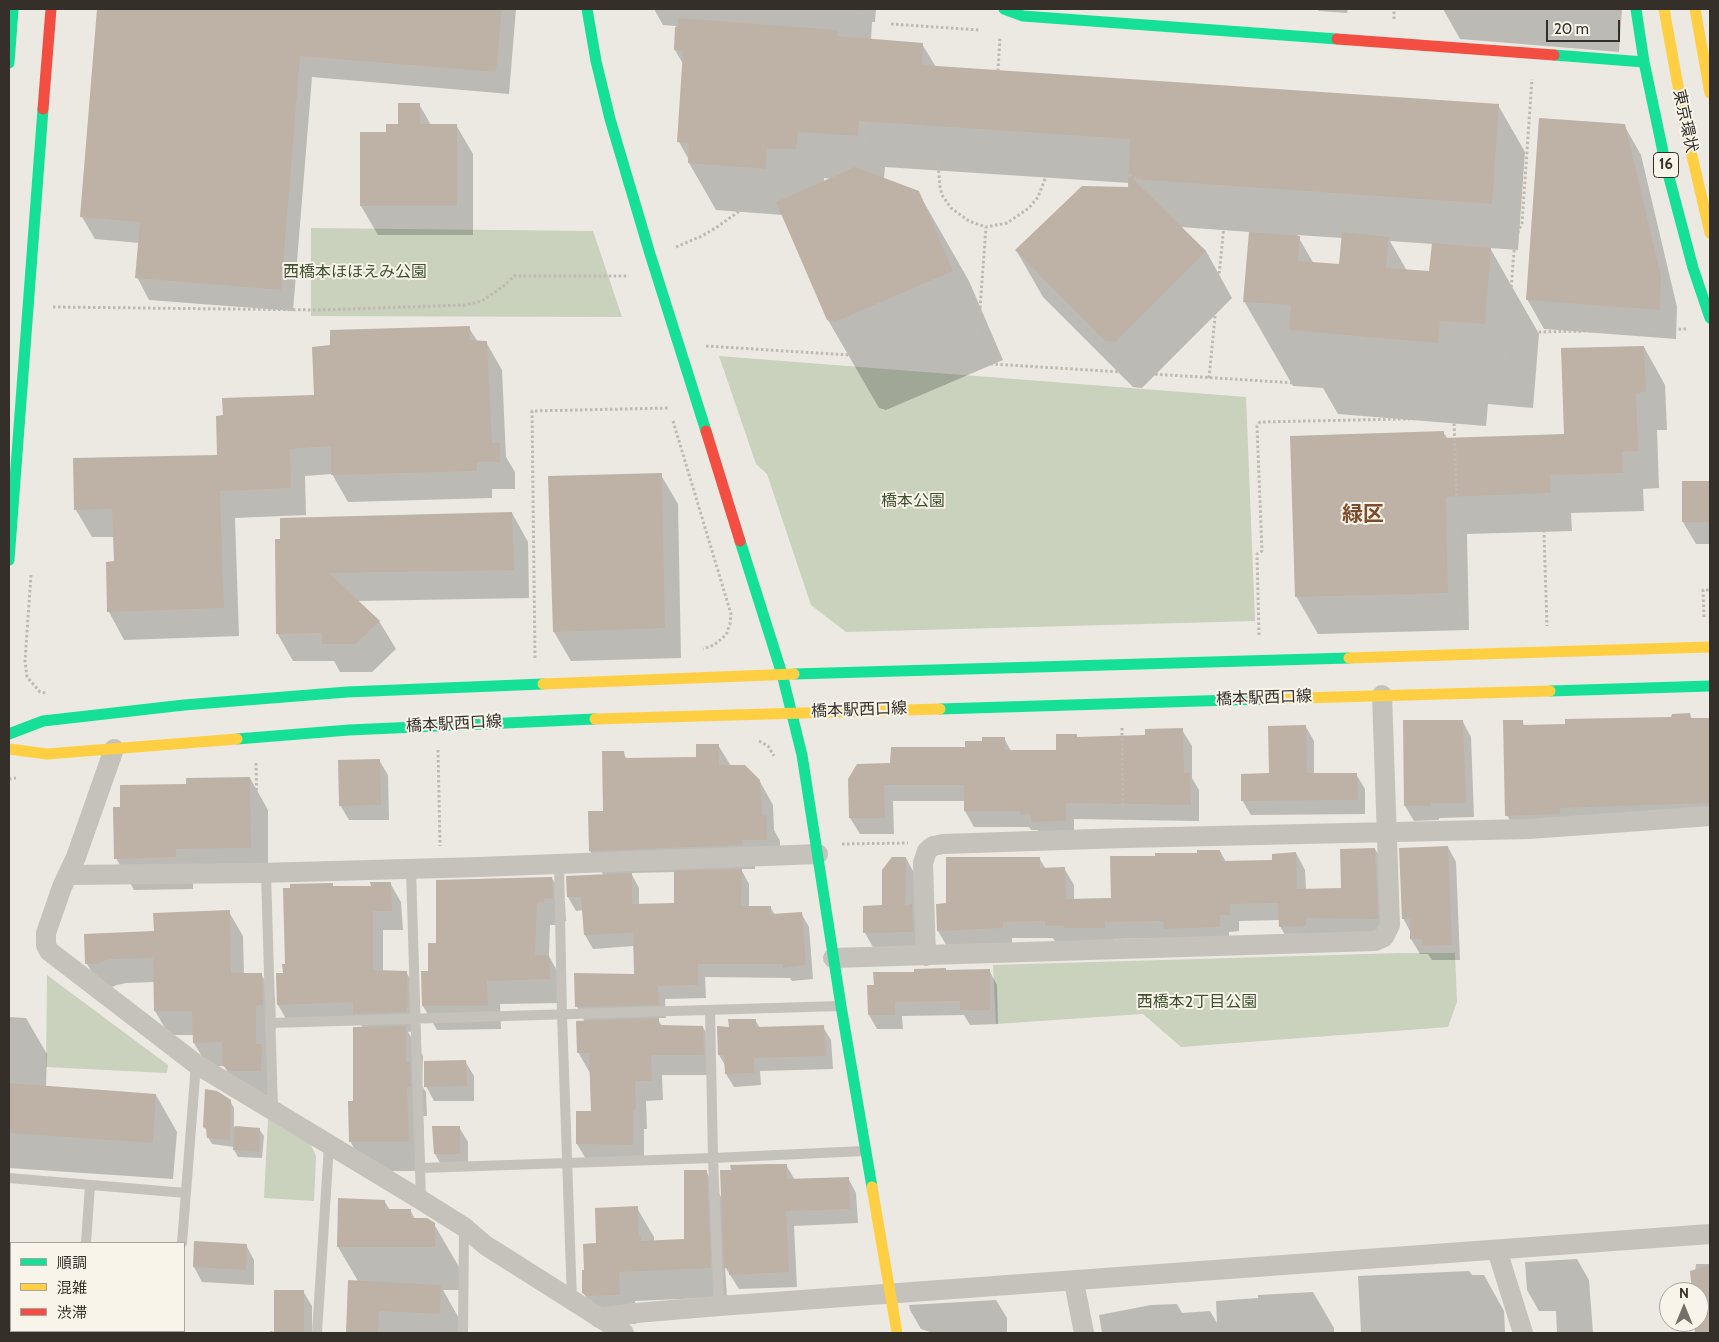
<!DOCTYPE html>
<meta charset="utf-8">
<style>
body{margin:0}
#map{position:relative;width:1719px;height:1342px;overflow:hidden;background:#ece9e2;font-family:Cabin,"Noto Sans JP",sans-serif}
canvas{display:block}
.frame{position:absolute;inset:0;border:10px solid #352f29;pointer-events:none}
.legend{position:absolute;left:10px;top:1242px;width:175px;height:90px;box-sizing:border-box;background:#f8f4ea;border:1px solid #aaa59d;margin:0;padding:6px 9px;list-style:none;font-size:15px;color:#352f29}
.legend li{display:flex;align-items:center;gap:10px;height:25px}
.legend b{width:25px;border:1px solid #aaa59d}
.north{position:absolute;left:1659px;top:1282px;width:50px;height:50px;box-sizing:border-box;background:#f8f4ea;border:1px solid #aaa59d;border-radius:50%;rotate:0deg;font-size:14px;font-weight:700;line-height:20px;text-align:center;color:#352f29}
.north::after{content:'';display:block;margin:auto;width:18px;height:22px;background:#75706a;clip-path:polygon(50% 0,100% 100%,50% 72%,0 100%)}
.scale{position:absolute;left:1546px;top:20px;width:74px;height:22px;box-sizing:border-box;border:2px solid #352f29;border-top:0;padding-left:6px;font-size:15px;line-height:18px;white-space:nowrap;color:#352f29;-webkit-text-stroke:4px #f8f4ea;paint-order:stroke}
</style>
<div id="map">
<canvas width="1719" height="1342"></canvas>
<div class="frame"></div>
<ul class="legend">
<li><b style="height:6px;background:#16e098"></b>順調</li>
<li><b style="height:6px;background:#ffcf43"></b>混雑</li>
<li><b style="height:6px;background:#f24e42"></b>渋滞</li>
</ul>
<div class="north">N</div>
<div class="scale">20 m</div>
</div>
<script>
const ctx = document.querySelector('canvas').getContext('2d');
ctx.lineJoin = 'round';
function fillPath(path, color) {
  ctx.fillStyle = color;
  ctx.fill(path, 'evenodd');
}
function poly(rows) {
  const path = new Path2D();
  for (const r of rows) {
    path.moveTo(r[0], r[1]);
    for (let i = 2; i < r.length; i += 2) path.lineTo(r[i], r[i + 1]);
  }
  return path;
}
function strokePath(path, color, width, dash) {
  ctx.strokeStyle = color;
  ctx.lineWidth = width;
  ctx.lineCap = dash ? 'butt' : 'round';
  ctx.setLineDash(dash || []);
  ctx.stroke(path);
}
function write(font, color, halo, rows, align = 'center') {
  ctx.font = font + ' Cabin,"Noto Sans JP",sans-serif';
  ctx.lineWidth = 4;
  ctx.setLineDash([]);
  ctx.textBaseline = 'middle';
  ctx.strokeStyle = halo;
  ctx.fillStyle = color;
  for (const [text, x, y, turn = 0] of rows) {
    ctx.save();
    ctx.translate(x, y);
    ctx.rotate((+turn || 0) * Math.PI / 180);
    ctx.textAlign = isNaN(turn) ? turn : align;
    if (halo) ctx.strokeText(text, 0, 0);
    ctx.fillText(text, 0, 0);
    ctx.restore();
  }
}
fillPath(poly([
 [311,228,593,231,622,317,311,316],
 [719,356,1246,397,1255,621,846,632,811,605,767,474,756,464],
 [1401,953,1455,953,1457,1002,1448,1027,1181,1047,1143,1014,996,1024,993,965],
 [47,975,168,1065,167,1073,46,1067],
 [268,1119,310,1143,316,1156,314,1201,264,1198]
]), '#cad1bd');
fillPath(poly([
 [99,9,516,9,509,94,312,77,293,311,149,300,137,277,140,243,95,239,82,217],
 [654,9,876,9,875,22,872,22,871,40,922,44,936,67,1498,105,1525,152,1518,250,1490,248,1539,334,1533,408,1488,404,1486,426,1338,414,1323,388,1293,386,1244,301,1250,232,1180,227,1206,251,1232,298,1142,388,1133,387,1043,297,1016,250,1129,188,1129,183,885,167,884,179,918,192,969,281,1003,360,886,410,879,408,828,320,783,215,716,210,689,163,689,160,679,142,683,64,675,50,676,26,663,25],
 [824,178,832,179,824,182],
 [1297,235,1342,238,1340,266,1314,264],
 [1390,241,1433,244,1431,273,1407,271],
 [1317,9,1348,9,1347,13,1319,11],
 [1443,9,1622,9,1619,52,1460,39],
 [419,104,431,125,456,125,473,154,473,235,378,235,361,206,387,133,400,126],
 [1624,125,1641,155,1677,307,1676,339,1544,329,1527,299],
 [469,328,478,342,486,342,502,370,506,457,515,472,515,489,492,489,492,498,348,502,332,474,305,476,306,515,235,518,239,636,124,640,109,612,107,563,116,563,115,537,92,537,76,510,219,457,315,396],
 [1644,347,1665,385,1667,430,1657,430,1659,488,1643,489,1644,511,1571,513,1572,531,1467,534,1469,630,1318,634,1296,596,1443,432,1448,439,1565,435],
 [661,475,678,504,681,658,571,661,554,632],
 [1683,482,1710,482,1710,544,1696,544,1683,522],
 [512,513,528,542,529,598,357,601,379,621,396,649,372,672,340,672,334,661,293,661,277,633,281,541],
 [1689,714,1692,720,1710,719,1710,824,1519,837,1507,815,1522,721,1525,727,1673,718],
 [1463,722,1471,737,1474,817,1439,818,1439,820,1414,821,1405,806],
 [1306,727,1314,741,1314,774,1356,774,1365,789,1365,814,1251,815,1242,800,1270,775],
 [1182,730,1192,746,1192,778,1199,790,1199,821,1074,819,1074,837,1042,838,1038,830,1031,830,1029,827,974,827,965,811,965,801,893,801,894,834,860,834,850,818,892,764,966,748,983,742,1004,738,1011,751,1057,751,1076,735,1078,738,1146,737],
 [718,745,731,766,759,780,773,805,774,830,780,841,780,863,755,863,755,869,741,869,749,884,749,907,770,907,775,915,801,913,809,927,813,979,792,981,790,978,705,977,706,998,665,999,666,1018,657,1018,662,1026,703,1027,714,1048,715,1075,662,1075,663,1100,646,1101,647,1129,644,1129,644,1164,589,1164,577,1144,592,1112,590,1073,578,1052,585,1022,577,1007,635,975,634,946,593,949,585,935,583,910,576,911,568,897,604,876,590,851,605,812,623,752,627,760,698,759],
 [675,872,675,904,639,905,639,888,631,873],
 [379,760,388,775,389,820,349,820,340,805],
 [250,778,268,810,268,879,193,880,193,889,134,890,116,858,122,809,187,785],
 [1448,847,1456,862,1460,960,1432,960,1428,954,1420,954,1411,939,1411,933,1403,918],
 [1375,849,1385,866,1387,936,1290,944,1280,926,1280,920,1239,921,1239,931,1229,932,1229,944,1170,938,1114,939,1114,944,1056,943,1053,938,1012,938,1012,945,948,948,938,931,947,905,1039,858,1046,869,1064,868,1074,885,1074,900,1112,899,1156,858,1220,851,1226,862,1273,861,1296,853,1305,870,1306,890,1342,889],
 [906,858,920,884,927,957,879,958,865,933,884,907],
 [552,878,565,902,566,921,557,921,557,925,550,925,549,956,562,980,563,1003,500,1004,501,1029,437,1030,423,1006,422,972,429,972],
 [390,883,401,902,403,930,383,930,383,972,406,972,418,992,417,1031,408,1032,423,1056,422,1086,426,1092,427,1116,423,1116,425,1171,367,1171,350,1141,363,1028,359,1022,289,1024,278,1005,286,965,333,887,372,887],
 [229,912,243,936,244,974,261,974,275,998,276,1029,269,1029,274,1095,246,1095,238,1091,224,1066,208,1067,194,1043,194,1035,169,1035,155,1011,154,982,126,983,117,985,112,987,101,988,87,964,155,932],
 [989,970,997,985,998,1024,970,1025,964,1015,902,1016,903,1029,877,1029,869,1015,875,986,946,971],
 [9,1017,26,1018,47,1054,46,1087,156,1095,177,1132,173,1179,9,1168],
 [755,1020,760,1028,823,1027,831,1040,833,1069,760,1071,761,1085,734,1087,726,1074,726,1067,719,1055,730,1028],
 [465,1061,474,1076,474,1101,434,1101,426,1086],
 [230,1101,234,1108,234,1127,259,1129,264,1136,262,1158,238,1157,234,1150,234,1147,212,1144,208,1137,208,1132,204,1126],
 [459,1127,468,1142,468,1168,443,1168,435,1154],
 [786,1165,795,1180,848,1178,856,1193,858,1223,794,1226,797,1287,739,1289,725,1267,727,1297,635,1301,636,1324,605,1324,600,1321,583,1292,586,1271,598,1244,637,1208,654,1237,654,1242,686,1240,706,1171,723,1200],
 [385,1202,390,1210,410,1210,415,1219,434,1224,459,1267,459,1290,443,1290,465,1329,465,1333,347,1333,349,1281,358,1281,338,1247],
 [246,1245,254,1260,254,1285,202,1282,194,1267],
 [1577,1259,1589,1280,1593,1333,1557,1333,1556,1311,1539,1311,1527,1290,1525,1262],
 [1696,1264,1710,1264,1710,1333,1696,1333,1695,1322,1699,1322,1699,1292,1693,1292],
 [1469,1271,1472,1275,1484,1275,1504,1311,1505,1333,1361,1333,1358,1276],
 [303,1291,312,1306,312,1333,270,1333,270,1331,275,1332],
 [1313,1292,1334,1328,1334,1333,1102,1333,1099,1315,1151,1305,1177,1304,1182,1313,1210,1311,1217,1323,1216,1301,1258,1298,1258,1295],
 [996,1300,1007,1318,1007,1333,933,1333,921,1329,910,1310,909,1305]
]), '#0003');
fillPath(poly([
 [97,9,502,9,496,72,300,56,281,290,135,278,140,222,80,217],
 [678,18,837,30,837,36,923,43,922,65,1499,104,1492,204,1133,179,1206,251,1115,342,1105,341,1015,250,1082,186,1128,187,1130,139,859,121,858,136,798,132,796,149,767,149,766,169,688,163,689,143,677,142,683,51,674,50,675,27,678,27],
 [398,103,420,103,420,124,457,124,457,206,360,206,360,132,386,132,386,124,398,124],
 [1539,118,1625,124,1661,276,1660,310,1526,300],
 [855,167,919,191,953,271,835,322,827,320,776,202],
 [1249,232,1300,236,1298,261,1339,264,1342,232,1389,237,1386,268,1429,271,1432,243,1491,248,1485,324,1440,321,1438,343,1289,330,1291,305,1243,302],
 [470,326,469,340,487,341,492,443,500,443,500,462,477,462,477,471,331,475,331,446,290,449,291,488,220,491,224,608,107,612,106,562,114,561,112,509,74,510,73,458,217,455,216,416,223,415,222,398,314,395,312,347,330,345,330,330],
 [1644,346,1646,392,1636,393,1638,451,1622,452,1623,473,1550,475,1551,493,1446,497,1448,593,1295,597,1290,436,1444,431,1444,438,1564,434,1561,348],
 [662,473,665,628,553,632,548,476],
 [1682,481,1710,481,1710,522,1682,522],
 [512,512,514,570,329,573,380,621,355,644,322,644,322,633,276,634,275,539,280,539,280,518],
 [1690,713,1691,718,1710,718,1710,803,1560,808,1560,814,1505,816,1503,720,1523,720,1523,725,1565,724,1565,719,1671,717,1672,714],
 [1403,720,1463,720,1466,803,1431,803,1431,806,1404,806],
 [1306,725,1307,773,1357,773,1358,800,1241,801,1241,774,1269,773,1268,726],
 [1183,728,1184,773,1190,773,1191,805,1066,803,1066,821,1031,822,1031,814,1020,814,1020,811,964,811,964,785,884,785,885,818,849,818,848,779,857,764,890,763,891,747,965,747,965,741,982,741,982,737,1005,737,1005,750,1056,750,1056,734,1077,734,1077,737,1145,735,1145,729],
 [696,744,719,744,719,765,745,765,760,780,762,815,767,816,767,840,742,840,742,845,589,851,588,811,603,811,602,751,624,751,625,758,696,757],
 [380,759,381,805,339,806,338,760],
 [250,777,251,848,176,849,176,857,114,859,113,807,120,807,120,785,186,784,186,778],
 [1448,846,1452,945,1422,946,1422,939,1410,939,1410,919,1402,919,1399,848],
 [1375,848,1378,919,1305,918,1306,926,1279,927,1278,903,1230,904,1230,915,1220,915,1220,927,1164,929,1163,921,1105,922,1105,928,1064,928,1064,926,1045,926,1045,921,1003,922,1003,928,937,931,936,904,946,903,946,857,1040,857,1040,868,1065,867,1066,899,1111,898,1110,856,1155,856,1155,853,1197,853,1197,850,1220,850,1221,861,1272,860,1272,854,1296,852,1297,889,1341,888,1340,849],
 [892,857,906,857,905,905,912,904,913,932,863,933,863,906,882,905,882,870],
 [742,869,741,906,771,906,771,914,802,912,806,965,783,968,783,964,698,964,698,985,658,986,659,1005,575,1007,574,973,634,974,633,933,584,935,581,897,567,897,566,876,632,873,632,904,674,903,674,871],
 [552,877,553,898,544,898,544,902,537,902,535,955,549,955,550,979,487,981,488,1006,422,1006,421,971,428,971,428,943,436,943,436,880],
 [370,882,391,882,392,911,373,911,373,970,407,971,408,1007,407,1007,407,1012,353,1014,353,1002,277,1005,276,973,283,973,282,964,285,964,283,888,290,888,290,884,333,883,333,886,371,886],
 [230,910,231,973,262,973,263,1005,256,1006,256,1044,262,1044,261,1071,231,1071,223,1066,222,1042,193,1043,192,1011,154,1011,153,958,111,959,103,961,98,964,85,964,84,934,154,931,153,913],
 [946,968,946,970,990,969,990,1010,960,1010,960,1001,895,1002,895,1015,868,1015,867,985,874,985,873,972,914,972,914,969],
 [659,1018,659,1025,703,1026,704,1055,651,1055,652,1081,635,1081,636,1109,633,1110,633,1145,576,1144,576,1111,591,1111,589,1053,577,1053,576,1021],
 [728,1019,756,1019,756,1027,824,1025,826,1056,754,1058,754,1073,725,1074,724,1055,718,1055,717,1026,729,1027],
 [406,1026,406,1062,410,1062,411,1087,407,1087,409,1142,349,1142,348,1101,353,1101,353,1027],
 [466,1060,467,1086,424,1087,424,1061],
 [9,1083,156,1094,153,1143,9,1133],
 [205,1089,217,1091,231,1100,230,1140,207,1138,206,1129,203,1127],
 [235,1126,260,1128,259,1152,233,1150],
 [432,1126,460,1126,460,1154,434,1154],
 [771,1164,787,1164,787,1179,849,1177,850,1209,786,1211,789,1272,729,1275,729,1268,724,1268,720,1170,731,1170,730,1165],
 [684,1170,707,1170,711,1268,619,1272,620,1295,587,1296,582,1293,582,1270,584,1270,583,1244,596,1243,595,1208,638,1206,639,1236,641,1236,641,1241,684,1239],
 [338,1198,385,1200,385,1209,411,1209,411,1218,427,1218,435,1223,435,1247,337,1247],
 [194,1241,247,1244,246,1270,193,1267],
 [1710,1265,1710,1333,1695,1333,1694,1322,1699,1322,1699,1292,1692,1292,1690,1271],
 [348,1280,441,1285,440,1314,379,1311,378,1333,346,1333],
 [274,1290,304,1290,304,1333,274,1333]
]), '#beb1a5');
strokePath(poly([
 [1394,19,1394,9],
 [861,22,862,9],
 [891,24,979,30],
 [998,71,1000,36],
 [863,156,866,122],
 [921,161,923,126],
 [1047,162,1047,174],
 [938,163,944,146,960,128],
 [676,247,702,236,717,227,799,169,828,159,842,156,863,156,938,163,940,187,942,195,951,208,969,221,986,227,1007,223,1029,208,1038,197,1047,174,1128,175,1143,181,1176,206,1184,210,1204,214,1515,239],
 [53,307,319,310,465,305,482,301,505,285,514,276,629,276],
 [706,346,1471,394,1503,392,1523,386,1527,377,1529,338,1533,334,1538,332,1688,329],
 [976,363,986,227],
 [1209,378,1225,215],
 [1503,392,1515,239,1522,223,1532,79],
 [673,421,731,614,730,624,726,635,714,645,703,649],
 [1502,500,1539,499,1543,502,1547,626],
 [31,575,25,661,27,677,40,692,46,693],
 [1704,617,1703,590,1710,590],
 [1259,635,1257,554,1262,551,1257,426,1260,422,1451,418,1454,420,1461,628],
 [535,658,532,411,669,408],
 [1122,728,1123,817],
 [759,741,768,746,774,756],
 [438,750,440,846],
 [256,763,258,852],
 [9,779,16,778],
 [842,844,908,843]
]), '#bebab3', 3, [2.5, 2.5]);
strokePath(poly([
 [559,864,562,1015,572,1301],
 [411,869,421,1200],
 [266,873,273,1109],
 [710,1010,713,1158,719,1306],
 [271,1023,840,1006],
 [421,1168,713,1158,864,1151],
 [9,1178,186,1193],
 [86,1243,90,1185],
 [182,1243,196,1064],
 [79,1333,79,1331],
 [176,1333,176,1331],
 [317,1333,329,1145],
 [463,1333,464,1228]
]), '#c5c1bb', 10);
strokePath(poly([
 [114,749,76,857,62,887,46,933,46,945,49,951,196,1064,421,1200,464,1227,485,1245,624,1333],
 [68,875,259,873,479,867,818,854],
 [926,956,923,863,927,851,933,846,943,844,1124,838,1529,829,1710,816],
 [833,958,1375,941,1384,937,1390,925,1382,695],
 [1497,1250,1523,1333],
 [1074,1282,1084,1333],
 [599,1318,636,1313,719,1306,1710,1234]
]), '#c5c1bb', 20);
strokePath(poly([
 [587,9,596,61,610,119,650,254,706,431],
 [1004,9,1023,16,1337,39],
 [1636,9,1644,62,1666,166,1693,268,1710,318],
 [1554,55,1644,62],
 [9,63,13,9],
 [740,541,782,674,802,755,841,1006,872,1187],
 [9,560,43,109],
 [794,674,1349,658],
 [1550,691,1710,686],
 [940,709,1265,699],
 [9,734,43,721,184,705,347,692,543,684],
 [237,739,349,730,595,719]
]), '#16e098', 11);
strokePath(poly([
 [1664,9,1686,130,1710,233],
 [1695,9,1710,93],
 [1349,658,1710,647],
 [543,684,794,674],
 [1265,699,1550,691],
 [595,719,940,709],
 [9,749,47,754,237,739],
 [872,1187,897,1333]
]), '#ffcf43', 11);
strokePath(poly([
 [1337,39,1554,55],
 [43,109,51,9],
 [706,431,740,541]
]), '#f24e42', 11);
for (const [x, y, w] of [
 [1666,165,25]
]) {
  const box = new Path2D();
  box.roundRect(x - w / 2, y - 12.5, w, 25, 4);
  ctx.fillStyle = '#f8f4ea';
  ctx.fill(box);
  strokePath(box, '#352f29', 1);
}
write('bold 15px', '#352f29', null, [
 ["16",1666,165]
]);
write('16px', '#352f29', '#f8f4ea', [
 ["東京環状",1685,121,78],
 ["橋本駅西口線",1264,698,-2],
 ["橋本駅西口線",859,710,-2],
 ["橋本駅西口線",454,724,-3]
]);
write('16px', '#3f5130', '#f8f4ea', [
 ["西橋本ほほえみ公園",355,272],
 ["橋本公園",913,501],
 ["西橋本2丁目公園",1197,1002]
]);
write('bold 21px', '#7c4c2b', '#f8f4ea', [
 ["緑区",1363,515]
]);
</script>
